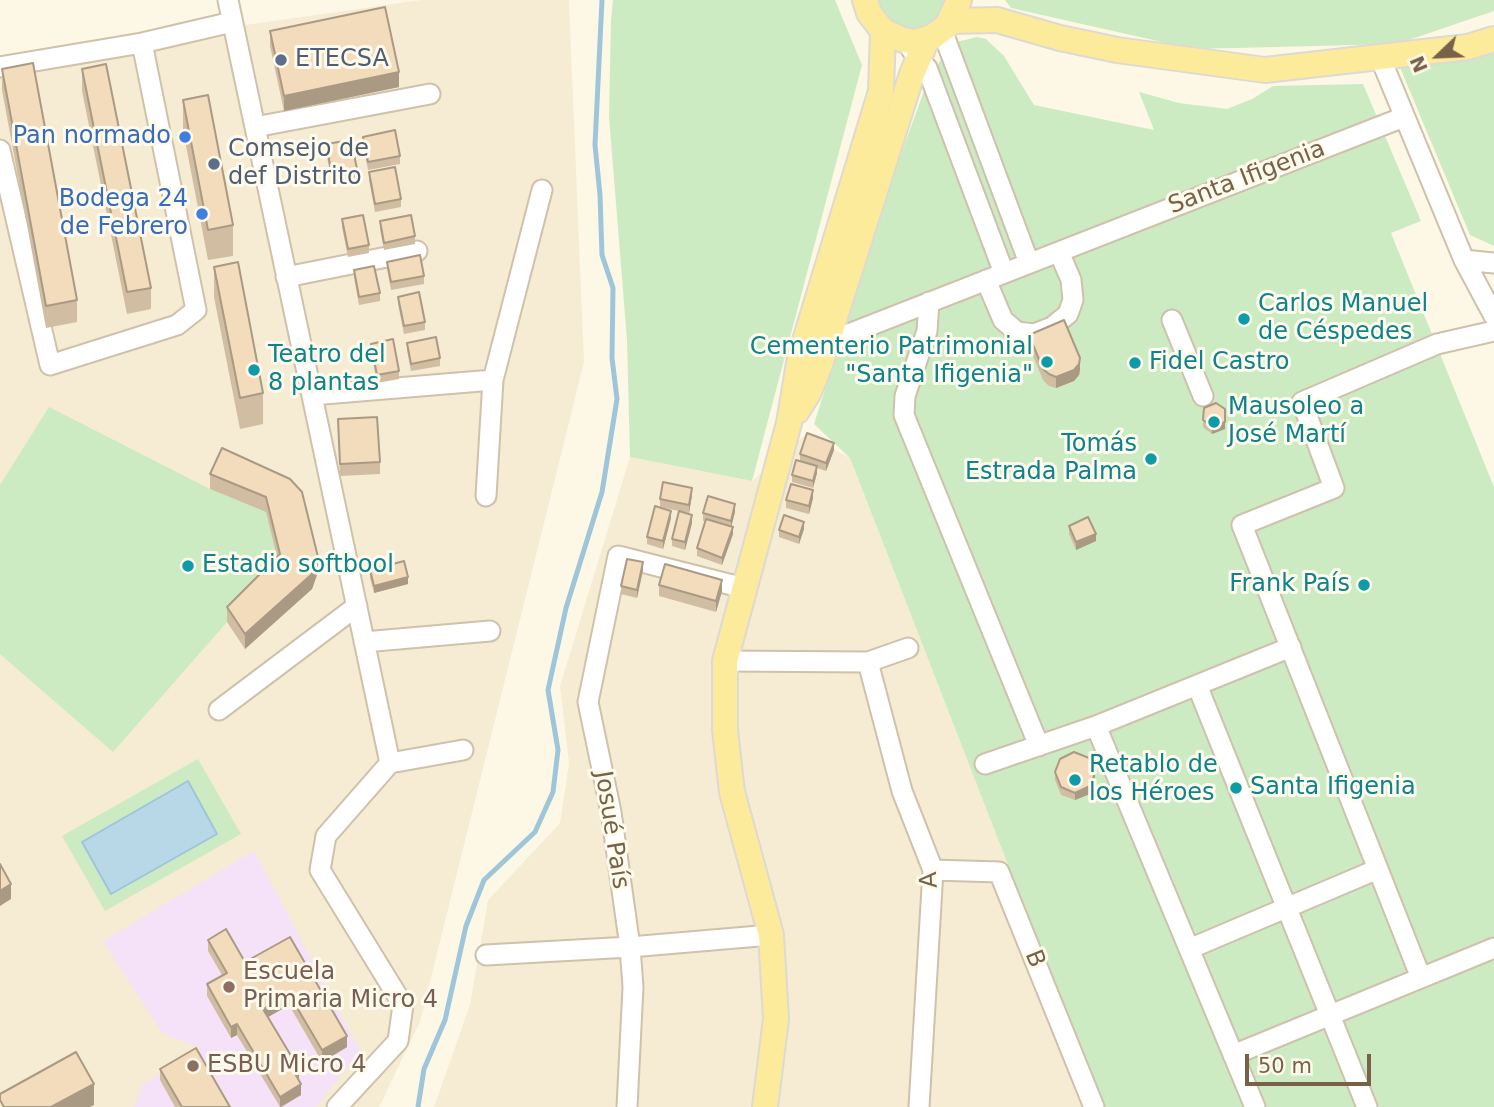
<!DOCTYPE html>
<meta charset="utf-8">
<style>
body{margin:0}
#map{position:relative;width:1494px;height:1107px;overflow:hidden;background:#fdf8e5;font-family:"DejaVu Sans",sans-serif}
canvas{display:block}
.north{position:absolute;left:1403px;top:21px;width:70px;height:70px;-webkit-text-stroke:5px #fffbec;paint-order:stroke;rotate:247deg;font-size:19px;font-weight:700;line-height:28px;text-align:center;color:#776249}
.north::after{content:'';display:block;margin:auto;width:24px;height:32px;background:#776249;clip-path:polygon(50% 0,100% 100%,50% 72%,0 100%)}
.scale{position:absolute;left:1245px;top:1054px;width:126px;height:32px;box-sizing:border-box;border:4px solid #776249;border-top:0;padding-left:9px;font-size:21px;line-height:24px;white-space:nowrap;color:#776249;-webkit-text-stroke:5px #fffbec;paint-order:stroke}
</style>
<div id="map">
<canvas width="1494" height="1107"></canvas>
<div class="north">N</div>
<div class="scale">50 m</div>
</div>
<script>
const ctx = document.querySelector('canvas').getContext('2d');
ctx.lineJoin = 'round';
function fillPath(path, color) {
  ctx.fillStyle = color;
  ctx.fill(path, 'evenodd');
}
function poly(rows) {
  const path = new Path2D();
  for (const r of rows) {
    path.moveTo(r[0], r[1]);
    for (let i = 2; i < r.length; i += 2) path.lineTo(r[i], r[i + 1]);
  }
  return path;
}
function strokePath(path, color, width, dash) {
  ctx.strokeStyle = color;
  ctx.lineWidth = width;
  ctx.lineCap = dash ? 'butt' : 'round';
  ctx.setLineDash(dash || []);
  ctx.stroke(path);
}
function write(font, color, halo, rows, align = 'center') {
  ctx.font = font + ' "DejaVu Sans",sans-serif';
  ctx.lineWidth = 6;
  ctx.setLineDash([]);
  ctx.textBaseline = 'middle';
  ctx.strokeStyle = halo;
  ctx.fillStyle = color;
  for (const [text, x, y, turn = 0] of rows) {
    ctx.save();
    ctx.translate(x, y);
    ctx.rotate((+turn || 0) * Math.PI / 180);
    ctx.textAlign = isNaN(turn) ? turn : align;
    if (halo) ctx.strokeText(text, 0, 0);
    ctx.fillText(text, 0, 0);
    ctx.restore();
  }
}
fillPath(poly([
 [421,0,569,0,584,362,420,1022,379,1107,0,1107,0,68,245,25],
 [805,435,850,458,1102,1107,434,1107,470,1005,488,900,560,823,569,763,560,686,630,457,752,481]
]), '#f5ecd3');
fillPath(poly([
 [254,851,360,1051,316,1107,134,1107,143,1084,201,1048,162,1033,103,941]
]), '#f5e2f9');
fillPath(poly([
 [613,0,835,0,862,65,752,481,630,457,627,340,609,117,611,20],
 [877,0,948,0,942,18,926,31,905,33,887,23],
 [1005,0,1494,0,1494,11,1397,44,1193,49,1011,8],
 [977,37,986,39,1004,56,1034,105,1154,130,1139,92,1179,103,1227,109,1252,99,1273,86,1363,84,1421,221,1391,233,1494,487,1494,1107,1102,1107,850,458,814,424,893,176,924,91,949,44],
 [1494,51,1494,246,1470,235,1399,65,1471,59],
 [49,407,210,489,266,512,280,569,227,622,113,752,0,654,0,485],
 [198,759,241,834,105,911,62,836]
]), '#ccebc3');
const water = poly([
 [188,781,217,834,111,894,82,842,188,781]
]);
fillPath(water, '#b9d8e7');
strokePath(water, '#9fc5da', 2);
strokePath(poly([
 [418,1107,424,1069,445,1020,466,926,484,880,535,832,553,792,558,750,548,690,566,608,602,492,617,399,612,358,613,288,602,255,600,195,595,145,602,0]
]), '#9fc5da', 5);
const minor = poly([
 [228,0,390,763,326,836,320,870,403,1005,398,1041,337,1107],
 [942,30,1029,263],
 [911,49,927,68,1004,273],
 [1380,57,1464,260,1494,316],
 [0,67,142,43,232,22],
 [255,127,430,94],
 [0,150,50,365,177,325,196,310,142,43],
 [1464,260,1494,263],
 [286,277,417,251],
 [986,280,1003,320,1017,332,1034,334,1052,327,1068,314,1073,300,1071,280,1059,252],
 [929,302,927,331,905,396,904,415,1039,746],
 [1172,320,1203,396],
 [828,342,1404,117],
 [312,395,493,380],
 [486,496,493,380,542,190],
 [364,642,490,631],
 [725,661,868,662,908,648],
 [868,662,902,791,933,870,919,1107],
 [1197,685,1367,1107],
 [219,710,357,606],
 [1096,726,1255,1107],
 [390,763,463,750],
 [985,764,1096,726,1291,647],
 [933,870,999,872,1094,1107],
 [1189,949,1378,869],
 [486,955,630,947,771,935],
 [1421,978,1242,525,1334,488,1302,402,1437,344,1494,331],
 [1233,1055,1494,948],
 [627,1107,633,987,630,947,611,812,588,702,618,556,744,588]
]);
const major = poly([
 [865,0,869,13,883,31,903,40,916,42,932,37,947,26,959,0],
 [951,21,997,20,1060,38,1117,50,1265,70,1468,47,1494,39],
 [797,411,809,392,820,364,912,74,927,39],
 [765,1107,776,1019,771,935,732,792,725,730,725,661,789,423,800,357,881,91,883,31]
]);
strokePath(minor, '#cfc1ab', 23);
strokePath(major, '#ded9d3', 28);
strokePath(minor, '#fff', 19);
strokePath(major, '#fdeb9c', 24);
fillPath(poly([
 [270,31,399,87,284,111,270,46],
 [2,69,77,300,77,322,46,328,2,90],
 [82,69,151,288,151,309,127,314,82,91],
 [183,100,233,225,233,256,208,260,183,130],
 [363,137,400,156,400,164,368,170,363,144],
 [326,144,357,169,357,177,332,182,326,152],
 [369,172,401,199,401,207,375,212,369,180],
 [342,219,369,245,369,253,348,257,342,227],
 [380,221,415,236,415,244,384,250,380,229],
 [387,262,424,276,424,284,391,290,387,269],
 [214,267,263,393,263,424,240,429,214,297],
 [354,270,380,293,380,301,359,305,354,277],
 [398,297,425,322,425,330,404,334,398,304],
 [1029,335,1080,370,1079,375,1074,381,1056,388,1049,386,1043,380,1029,346],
 [407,343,440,358,440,366,411,371,407,350],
 [371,344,399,371,399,379,377,383,371,351],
 [1225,409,1225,429,1212,434,1203,427,1203,420],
 [338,430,380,462,380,474,340,476],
 [834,450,826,471,817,468,817,473,813,488,792,482,792,475,800,461,800,454],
 [210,474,290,479,318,572,312,589,245,649,227,622,227,607,277,557,266,512,210,489],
 [692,495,689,513,660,507,660,499],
 [813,498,809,514,786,508,786,500],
 [735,512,731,526,733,534,722,565,697,556,697,548,705,521,703,521,703,513],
 [671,518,663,549,647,544,647,537],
 [692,523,685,550,672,546,672,539],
 [1069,526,1096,541,1076,550,1069,534],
 [804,529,799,544,779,537,779,530],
 [370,570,408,584,374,593,370,578],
 [643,570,637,598,621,594,621,586],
 [659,585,722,591,716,612,659,596],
 [1055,772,1095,780,1090,794,1075,800,1061,795,1055,780],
 [290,937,347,1047,322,1062,289,1005,268,1017,299,1080,301,1095,282,1107,280,1107,237,1035,231,1038,207,996,207,984,222,975,208,951,208,940,245,962],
 [160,1069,230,1107,175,1107,160,1080]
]), '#d1bda2');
fillPath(poly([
 [399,72,399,87,284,111,284,96],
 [1080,358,1080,370,1079,375,1074,381,1056,388,1056,377],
 [1225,422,1225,429,1212,434,1212,426],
 [834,443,834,450,826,471,826,463],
 [817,466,817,473,813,488,813,481],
 [692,488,692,495,689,513,689,505],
 [813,490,813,498,809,514,809,506],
 [735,504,735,512,731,528,731,521],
 [671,511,671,518,663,549,663,541],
 [692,515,692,523,685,550,685,542],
 [804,522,804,529,799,544,799,537],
 [733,527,733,534,722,565,722,558],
 [1096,534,1096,541,1076,550,1076,542],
 [318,557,318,572,312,589,245,649,245,634],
 [643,562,643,570,637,598,637,590],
 [408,577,408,584,374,593,374,586],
 [722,580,722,591,716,612,716,601],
 [1095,773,1095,780,1090,794,1075,800,1075,793],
 [11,884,11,899,0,906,0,891],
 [289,994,289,1005,263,1020,263,1009],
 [237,1024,237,1035,231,1038,231,1027],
 [347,1036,347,1047,322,1062,322,1050],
 [299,1069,299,1080,294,1072],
 [94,1084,94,1105,90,1107,51,1107],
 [301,1084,301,1095,280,1107,280,1097]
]), '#aa9a84');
const building = poly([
 [385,7,399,72,284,96,270,31,385,7],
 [33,63,77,300,46,306,2,69,33,63],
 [106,64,151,288,127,292,82,69,106,64],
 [208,95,233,225,208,230,183,100,208,95],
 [395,130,400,156,368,162,363,137,395,130],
 [351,140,357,169,332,174,326,144,351,140],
 [395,167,401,199,375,204,369,172,395,167],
 [363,215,369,245,348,249,342,219,363,215],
 [411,215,415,236,384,243,380,221,411,215],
 [420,255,424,276,391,282,387,262,420,255],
 [238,262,263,393,240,398,214,267,238,262],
 [374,266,380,293,359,297,354,270,374,266],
 [419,292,425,322,404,326,398,297,419,292],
 [1064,320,1080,358,1079,364,1074,370,1056,377,1049,374,1043,369,1029,335,1064,320],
 [436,337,440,358,411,364,407,343,436,337],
 [393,339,399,371,377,375,371,344,393,339],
 [1216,403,1225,409,1225,422,1212,426,1203,420,1204,408,1216,403],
 [377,417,380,462,340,464,338,419,377,417],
 [807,433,834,443,826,463,800,454,807,433],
 [222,448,290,479,302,492,318,557,312,574,245,634,227,607,280,554,266,497,210,474,222,448],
 [796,460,817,466,813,481,792,475,796,460],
 [663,482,692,488,689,505,660,499,663,482],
 [791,484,813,490,809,506,786,500,791,484],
 [708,496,735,504,731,521,703,513,708,496],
 [655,506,671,511,663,541,647,537,655,506],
 [679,511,692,515,685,542,672,539,679,511],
 [784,515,804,522,799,537,779,530,784,515],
 [1088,517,1096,534,1076,542,1069,526,1088,517],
 [706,519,733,527,722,558,697,548,706,519],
 [627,559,643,562,637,590,621,586,627,559],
 [404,561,408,577,374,586,370,570,404,561],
 [665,564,722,580,716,601,659,585,665,564],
 [1074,752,1089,758,1095,773,1090,786,1075,793,1061,787,1055,772,1060,759,1074,752],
 [0,864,11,884,0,891,0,864],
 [226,929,245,962,290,937,347,1036,322,1050,289,994,263,1009,299,1069,294,1072,301,1084,280,1097,237,1024,231,1027,207,984,227,973,208,940,226,929],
 [196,1048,230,1107,182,1107,160,1069,196,1048],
 [76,1052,94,1084,51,1107,4,1107,0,1100,0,1094,76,1052]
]);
fillPath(building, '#f3dcbc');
strokePath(building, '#aa9a84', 2);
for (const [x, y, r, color] of [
 [281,60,7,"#5c6f8a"],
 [185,137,7,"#3f7fe0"],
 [214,164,7,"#5c6f8a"],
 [202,214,7,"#3f7fe0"],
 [1244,319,7,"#0f9aa8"],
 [1047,362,7,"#0f9aa8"],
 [1135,363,7,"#0f9aa8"],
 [254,370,7,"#0f9aa8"],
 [1214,422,7,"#0f9aa8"],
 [1151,459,7,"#0f9aa8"],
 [188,566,7,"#0f9aa8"],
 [1364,585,7,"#0f9aa8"],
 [1075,780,7,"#0f9aa8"],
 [1236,788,7,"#0f9aa8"],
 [229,987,7,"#8d6e63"],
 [193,1066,7,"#8d6e63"]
]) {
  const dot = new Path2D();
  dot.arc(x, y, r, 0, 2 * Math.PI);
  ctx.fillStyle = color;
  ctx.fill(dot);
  strokePath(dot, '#fffbec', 2.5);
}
write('24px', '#4e5e75', '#fffbec', [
 ["ETECSA",295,60],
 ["Comsejo de",228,150],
 ["def Distrito",228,178]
], 'left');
write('24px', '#366cbe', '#fffbec', [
 ["Pan normado",171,137],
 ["Bodega 24",188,200],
 ["de Febrero",188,228]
], 'right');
write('24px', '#776249', '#fffbec', [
 ["Santa Ifigenia",1247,178,-21],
 ["Josué País",611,830,81],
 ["A",930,880,-93],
 ["B",1034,959,68]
]);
write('24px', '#0d838f', '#fffbec', [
 ["Carlos Manuel",1258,305],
 ["de Céspedes",1258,333],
 ["Cementerio Patrimonial",1033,348,"right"],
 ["\"Santa Ifigenia\"",1033,376,"right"],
 ["Teatro del",268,356],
 ["8 plantas",268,384],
 ["Fidel Castro",1149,363],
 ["Mausoleo a",1228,408],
 ["José Martí",1228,436],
 ["Tomás",1137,445,"right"],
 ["Estrada Palma",1137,473,"right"],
 ["Estadio softbool",202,566],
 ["Frank País",1350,585,"right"],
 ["Retablo de",1089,766],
 ["los Héroes",1089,794],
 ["Santa Ifigenia",1250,788]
], 'left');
write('24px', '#785e54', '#fffbec', [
 ["Escuela",243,973],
 ["Primaria Micro 4",243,1001],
 ["ESBU Micro 4",207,1066]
], 'left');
</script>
